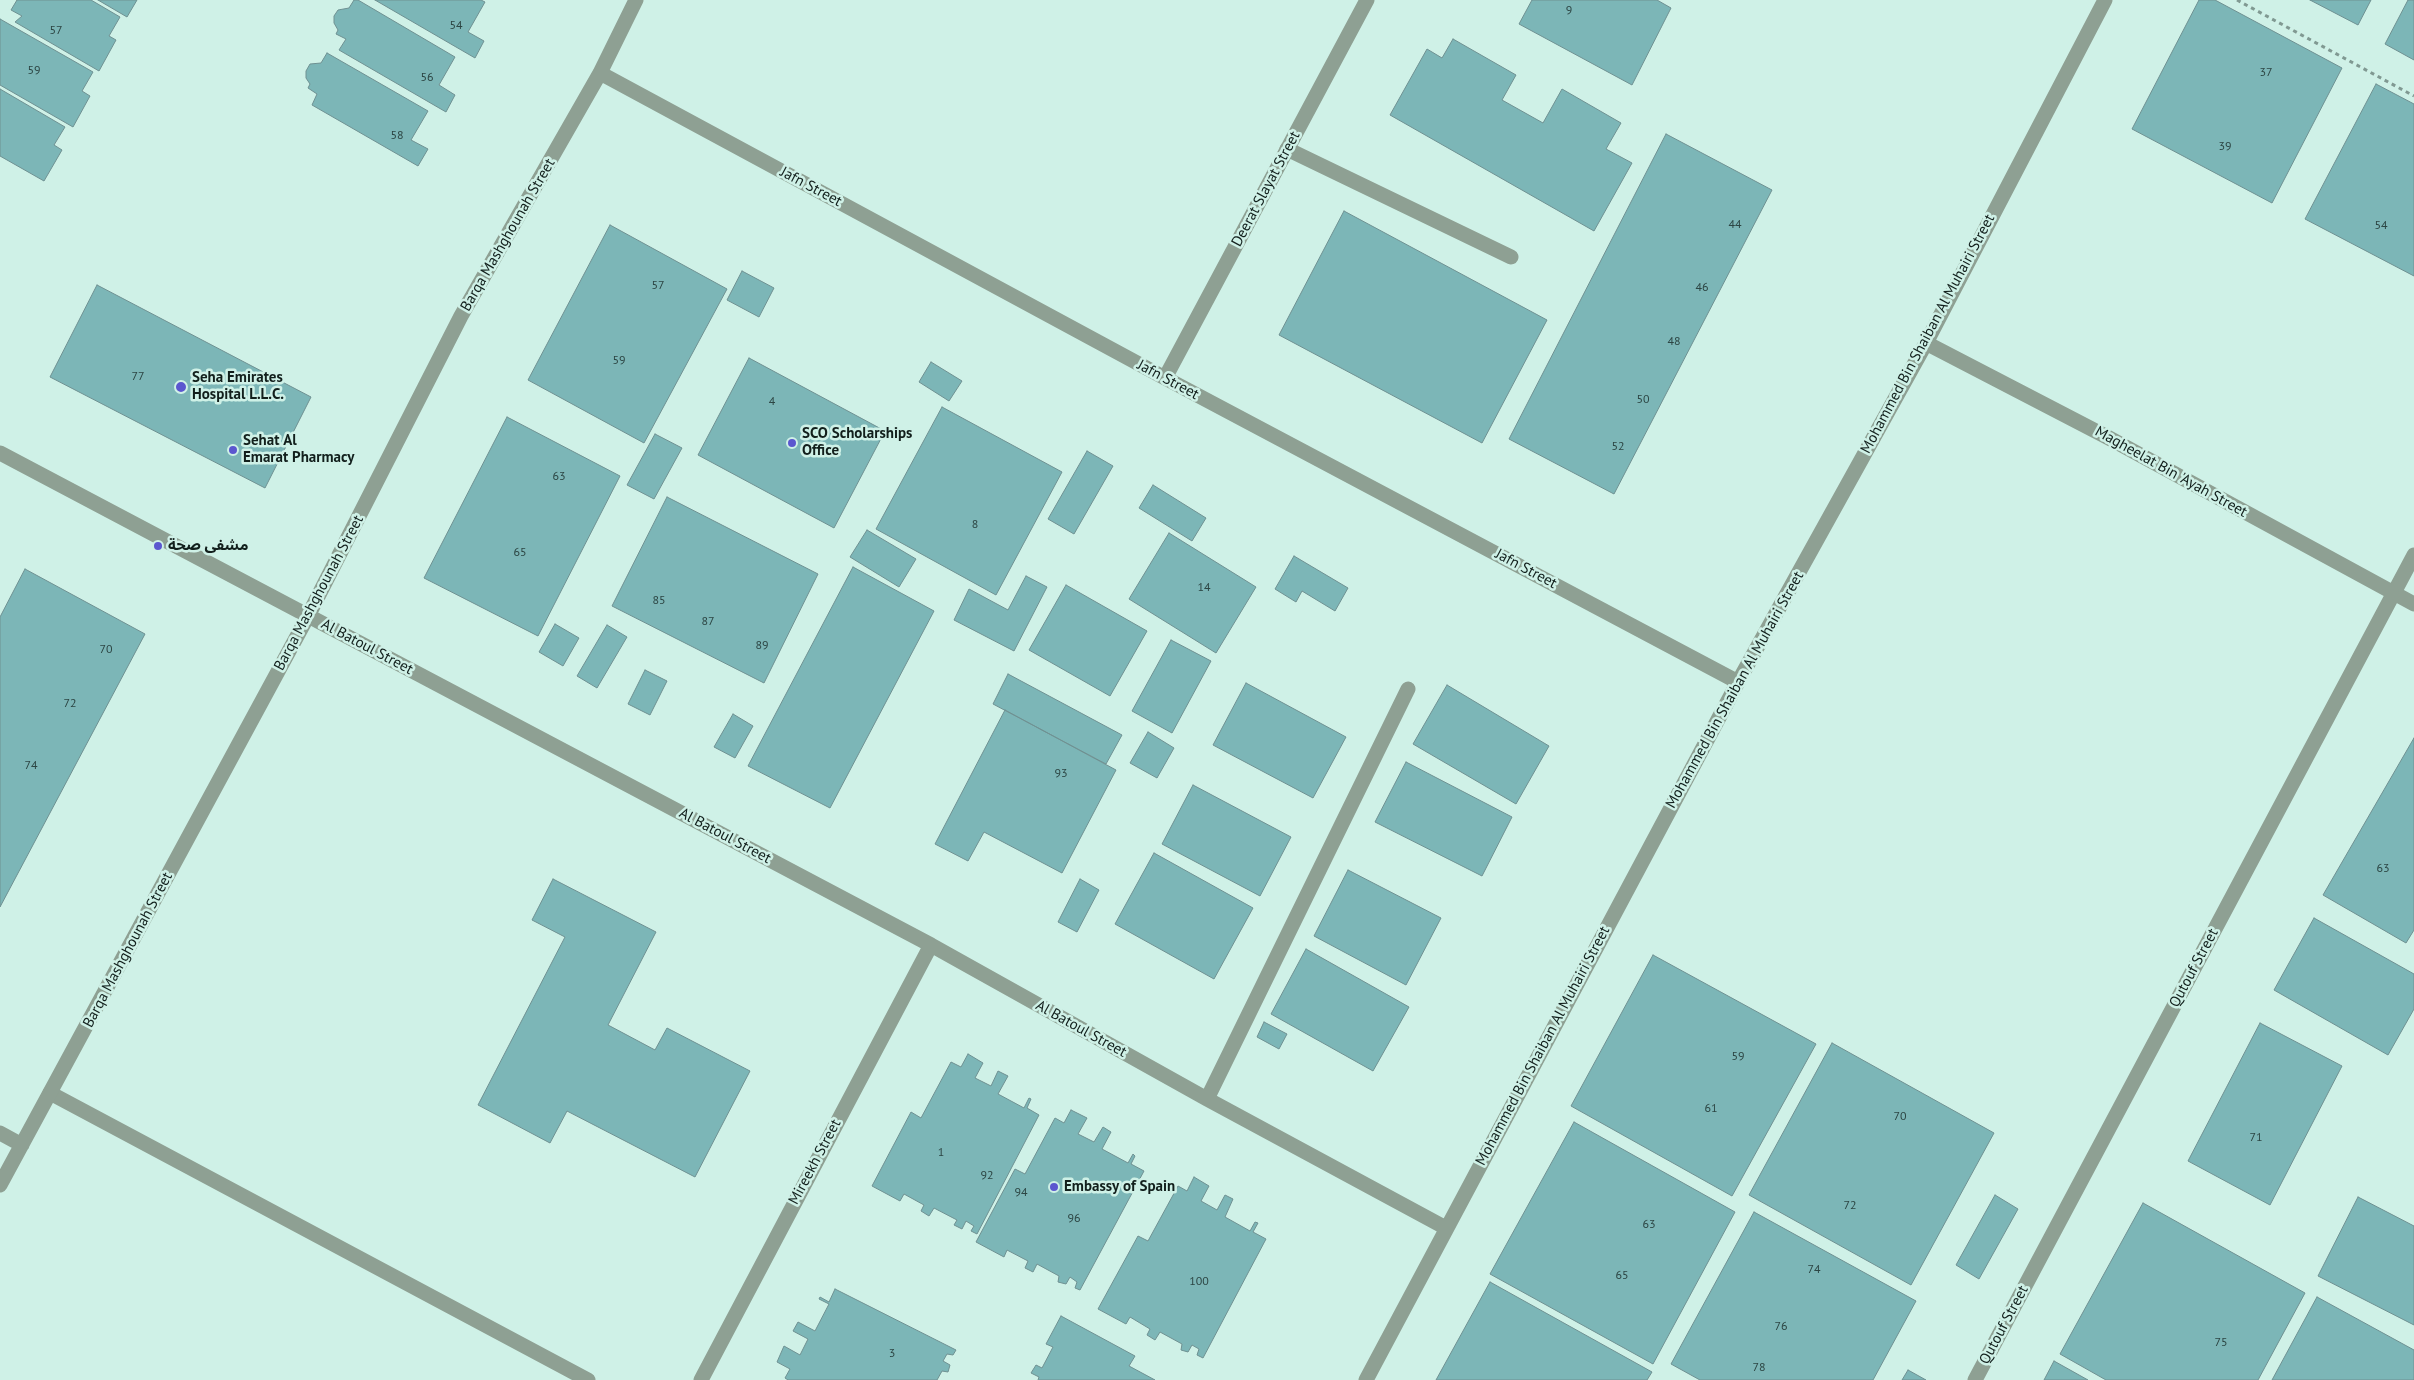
<!DOCTYPE html>
<meta charset="utf-8">
<style>
body{margin:0}
canvas{display:block;background:#cff1e7}
</style>
<canvas width="2414" height="1380"></canvas>
<script>
const ctx = document.querySelector('canvas').getContext('2d');
ctx.lineJoin = 'round';
function fillPath(path, color) {
  ctx.fillStyle = color;
  ctx.fill(path, 'evenodd');
}
function poly(rows) {
  const path = new Path2D();
  for (const r of rows) {
    path.moveTo(r[0], r[1]);
    for (let i = 2; i < r.length; i += 2) path.lineTo(r[i], r[i + 1]);
  }
  return path;
}
function strokePath(path, color, width, dash) {
  ctx.strokeStyle = color;
  ctx.lineWidth = width;
  ctx.lineCap = dash ? 'butt' : 'round';
  ctx.setLineDash(dash || []);
  ctx.stroke(path);
}
function write(font, color, halo, rows, align = 'center') {
  ctx.font = font + ' "PT Sans","Noto Sans Arabic",sans-serif';
  ctx.lineWidth = 5;
  ctx.setLineDash([]);
  ctx.textBaseline = 'middle';
  ctx.strokeStyle = halo;
  ctx.fillStyle = color;
  for (const [text, x, y, turn = 0] of rows) {
    ctx.save();
    ctx.translate(x, y);
    ctx.rotate((+turn || 0) * Math.PI / 180);
    ctx.textAlign = isNaN(turn) ? turn : align;
    if (halo) ctx.strokeText(text, 0, 0);
    ctx.fillText(text, 0, 0);
    ctx.restore();
  }
}
const building = poly([
 [17,0,91,0,120,17,109,36,116,40,99,71,15,22,22,16,11,10,17,0],
 [98,0,137,0,127,17,98,0],
 [354,0,358,0,455,57,439,85,455,95,446,112,339,50,346,39,336,34,338,30,334,23,334,16,338,10,349,8,354,0],
 [375,0,481,0,485,2,468,32,484,41,475,58,375,0],
 [1532,0,1657,0,1671,8,1632,85,1519,24,1532,0],
 [2199,0,2215,0,2342,68,2272,203,2132,129,2199,0],
 [2310,0,2371,0,2358,25,2310,0],
 [2408,0,2414,0,2414,60,2385,44,2408,0],
 [0,19,93,72,82,91,90,96,73,127,0,85,0,19],
 [1453,39,1516,75,1502,100,1543,123,1562,89,1621,123,1606,149,1632,163,1594,231,1390,115,1427,49,1442,58,1453,39],
 [327,53,428,111,411,140,428,149,418,166,312,105,317,94,308,88,310,84,306,78,306,71,310,64,321,63,327,53],
 [2376,84,2414,104,2414,276,2305,219,2376,84],
 [0,89,65,127,54,145,62,150,44,181,0,156,0,89],
 [1666,134,1772,190,1614,494,1509,439,1666,134],
 [1344,211,1547,320,1482,443,1279,335,1344,211],
 [610,225,727,289,644,443,528,380,610,225],
 [742,271,774,288,759,317,727,300,742,271],
 [97,285,311,397,265,488,50,377,97,285],
 [749,358,885,431,834,528,698,455,749,358],
 [931,362,962,381,949,401,919,382,931,362],
 [942,407,1062,472,996,595,876,529,942,407],
 [507,417,620,476,538,636,424,578,507,417],
 [655,434,682,448,654,499,627,485,655,434],
 [1087,451,1113,466,1074,534,1048,519,1087,451],
 [1153,485,1206,518,1192,541,1139,508,1153,485],
 [667,497,818,574,764,683,612,606,667,497],
 [867,530,916,559,899,587,850,557,867,530],
 [1169,533,1256,587,1216,653,1129,599,1169,533],
 [1294,556,1348,588,1335,611,1302,591,1296,602,1275,589,1294,556],
 [853,567,934,611,830,808,748,766,853,567],
 [25,569,145,634,0,907,0,617,25,569],
 [1026,576,1047,587,1014,651,954,620,969,589,1008,610,1026,576],
 [1066,585,1147,631,1110,696,1029,650,1066,585],
 [555,624,579,638,563,666,539,652,555,624],
 [607,625,627,637,597,688,577,676,607,625],
 [1171,640,1211,661,1172,733,1132,711,1171,640],
 [645,670,667,681,650,715,628,704,645,670],
 [1008,674,1122,735,1106,764,993,704,1008,674],
 [1246,683,1346,737,1313,798,1213,745,1246,683],
 [1447,685,1549,746,1516,804,1413,744,1447,685],
 [1005,710,1116,770,1062,873,984,832,968,861,935,844,1005,710],
 [733,714,753,726,735,758,714,747,733,714],
 [1148,732,1174,748,1157,778,1130,763,1148,732],
 [2414,738,2414,930,2406,943,2323,895,2414,738],
 [1406,762,1512,817,1482,876,1375,822,1406,762],
 [1193,785,1291,837,1260,896,1162,844,1193,785],
 [1154,853,1253,908,1214,979,1115,924,1154,853],
 [1348,870,1441,918,1406,985,1314,936,1348,870],
 [553,879,656,932,608,1025,655,1050,667,1028,750,1071,695,1177,567,1111,550,1143,478,1105,565,937,532,920,553,879],
 [1080,879,1099,890,1077,932,1058,922,1080,879],
 [2314,918,2414,974,2414,1009,2388,1055,2274,990,2314,918],
 [1306,949,1409,1007,1373,1071,1271,1014,1306,949],
 [1653,955,1816,1044,1732,1196,1571,1106,1653,955],
 [1264,1022,1287,1034,1279,1049,1257,1037,1264,1022],
 [2260,1023,2342,1066,2270,1205,2188,1161,2260,1023],
 [1832,1043,1994,1133,1911,1285,1749,1195,1832,1043],
 [968,1054,983,1063,975,1078,991,1086,998,1071,1008,1076,998,1094,1024,1108,1029,1098,1031,1099,1027,1108,1039,1115,977,1234,971,1231,974,1226,966,1221,962,1229,954,1225,957,1220,934,1208,929,1216,921,1211,924,1205,904,1194,900,1201,872,1186,911,1112,921,1118,951,1062,961,1067,968,1054],
 [1071,1110,1087,1118,1078,1134,1094,1142,1103,1127,1111,1132,1102,1149,1128,1163,1133,1154,1135,1156,1131,1164,1144,1171,1080,1290,1075,1288,1077,1282,1070,1277,1066,1284,1058,1282,1059,1276,1037,1264,1033,1272,1025,1268,1028,1261,1007,1250,1004,1257,976,1242,1015,1169,1025,1174,1055,1118,1064,1123,1071,1110],
 [1574,1122,1735,1212,1653,1364,1490,1274,1574,1122],
 [1194,1177,1209,1186,1201,1201,1217,1210,1225,1195,1233,1199,1225,1217,1250,1231,1255,1222,1258,1223,1253,1232,1266,1239,1203,1358,1197,1355,1199,1349,1192,1345,1188,1352,1181,1350,1182,1344,1160,1332,1155,1340,1147,1335,1150,1329,1130,1317,1126,1324,1098,1309,1138,1236,1148,1241,1178,1186,1187,1191,1194,1177],
 [1995,1195,2018,1209,1979,1279,1956,1265,1995,1195],
 [2358,1197,2414,1226,2414,1325,2318,1276,2358,1197],
 [2143,1203,2305,1293,2258,1380,2106,1380,2060,1354,2143,1203],
 [1754,1212,1916,1301,1873,1380,1700,1380,1671,1364,1754,1212],
 [1490,1282,1652,1372,1647,1380,1436,1380,1490,1282],
 [835,1289,956,1350,953,1355,947,1354,943,1361,950,1365,948,1372,942,1371,937,1380,788,1380,785,1378,790,1369,777,1362,784,1346,800,1355,808,1339,793,1331,798,1322,815,1331,829,1304,819,1299,820,1297,829,1302,835,1289],
 [2317,1297,2414,1350,2414,1380,2272,1380,2317,1297],
 [1061,1316,1135,1356,1129,1366,1155,1380,1038,1380,1039,1377,1031,1373,1036,1365,1042,1368,1053,1347,1046,1344,1061,1316],
 [2054,1361,2088,1380,2044,1380,2054,1361],
 [1908,1370,1926,1380,1902,1380,1908,1370]
]);
fillPath(building, '#7cb6b7');
strokePath(building, '#6f9192', 1);
strokePath(poly([
 [2237,0,2414,96]
]), '#809992', 3, [4, 4]);
strokePath(poly([
 [1287,149,1511,257],
 [50,1093,588,1380]
]), '#8ea093', 15);
strokePath(poly([
 [600,73,1165,378,1738,682],
 [1926,343,2109,438,2414,604],
 [1165,378,1367,0],
 [0,453,931,945,1207,1099,1446,1228],
 [1207,1099,1408,689],
 [0,1133,22,1145],
 [0,1185,308,616,461,316,600,73,636,0],
 [701,1380,931,945],
 [1366,1380,1738,682,1926,343,2105,0],
 [1975,1380,2414,555]
]), '#8ea093', 15);
for (const [x, y, r, color] of [
 [181,387,6,"#5b57cf"],
 [792,443,5,"#5b57cf"],
 [233,450,5,"#5b57cf"],
 [158,546,5,"#5b57cf"],
 [1054,1187,5,"#5b57cf"]
]) {
  const dot = new Path2D();
  dot.arc(x, y, r, 0, 2 * Math.PI);
  ctx.fillStyle = color;
  ctx.fill(dot);
  strokePath(dot, '#cff1e7', 2);
}
write('12px', '#2c4543', null, [
 ["9",1569,11],
 ["54",456,26],
 ["57",56,31],
 ["59",34,71],
 ["37",2266,73],
 ["56",427,78],
 ["58",397,136],
 ["39",2225,147],
 ["44",1735,225],
 ["54",2381,226],
 ["57",658,286],
 ["46",1702,288],
 ["48",1674,342],
 ["59",619,361],
 ["77",138,377],
 ["50",1643,400],
 ["4",772,402],
 ["52",1618,447],
 ["63",559,477],
 ["8",975,525],
 ["65",520,553],
 ["14",1204,588],
 ["85",659,601],
 ["87",708,622],
 ["89",762,646],
 ["70",106,650],
 ["72",70,704],
 ["74",31,766],
 ["93",1061,774],
 ["63",2383,869],
 ["59",1738,1057],
 ["61",1711,1109],
 ["70",1900,1117],
 ["71",2256,1138],
 ["1",941,1153],
 ["92",987,1176],
 ["94",1021,1193],
 ["72",1850,1206],
 ["96",1074,1219],
 ["63",1649,1225],
 ["74",1814,1270],
 ["65",1622,1276],
 ["100",1199,1282],
 ["76",1781,1327],
 ["75",2221,1343],
 ["3",892,1354],
 ["78",1759,1368]
]);
write('15px', '#121f1c', '#cff1e7', [
 ["Jafn Street",811,187,28],
 ["Deerat Slayat Street",1266,189,-62],
 ["Barqa Mashghounah Street",508,235,-60],
 ["Mohammed Bin Shaiban Al Muhairi Street",1928,334,-62],
 ["Jafn Street",1168,380,28],
 ["Magheelat Bin 'Ayah Street",2171,472,29],
 ["Jafn Street",1526,569,28],
 ["Barqa Mashghounah Street",319,593,-62],
 ["Al Batoul Street",367,647,28],
 ["Mohammed Bin Shaiban Al Muhairi Street",1735,690,-61],
 ["Al Batoul Street",725,836,28],
 ["Barqa Mashghounah Street",128,950,-62],
 ["Qutouf Street",2194,968,-62],
 ["Al Batoul Street",1081,1029,29],
 ["Mohammed Bin Shaiban Al Muhairi Street",1543,1046,-62],
 ["Mireekh Street",815,1162,-62],
 ["Qutouf Street",2004,1325,-62]
]);
write('bold 15px', '#121f1c', '#cff1e7', [
 ["Seha Emirates",192,378],
 ["Hospital L.L.C.",192,395],
 ["SCO Scholarships",802,434],
 ["Office",802,451],
 ["Sehat Al",243,441],
 ["Emarat Pharmacy",243,458],
 ["مشفى صحة",168,546],
 ["Embassy of Spain",1064,1187]
], 'left');
</script>
